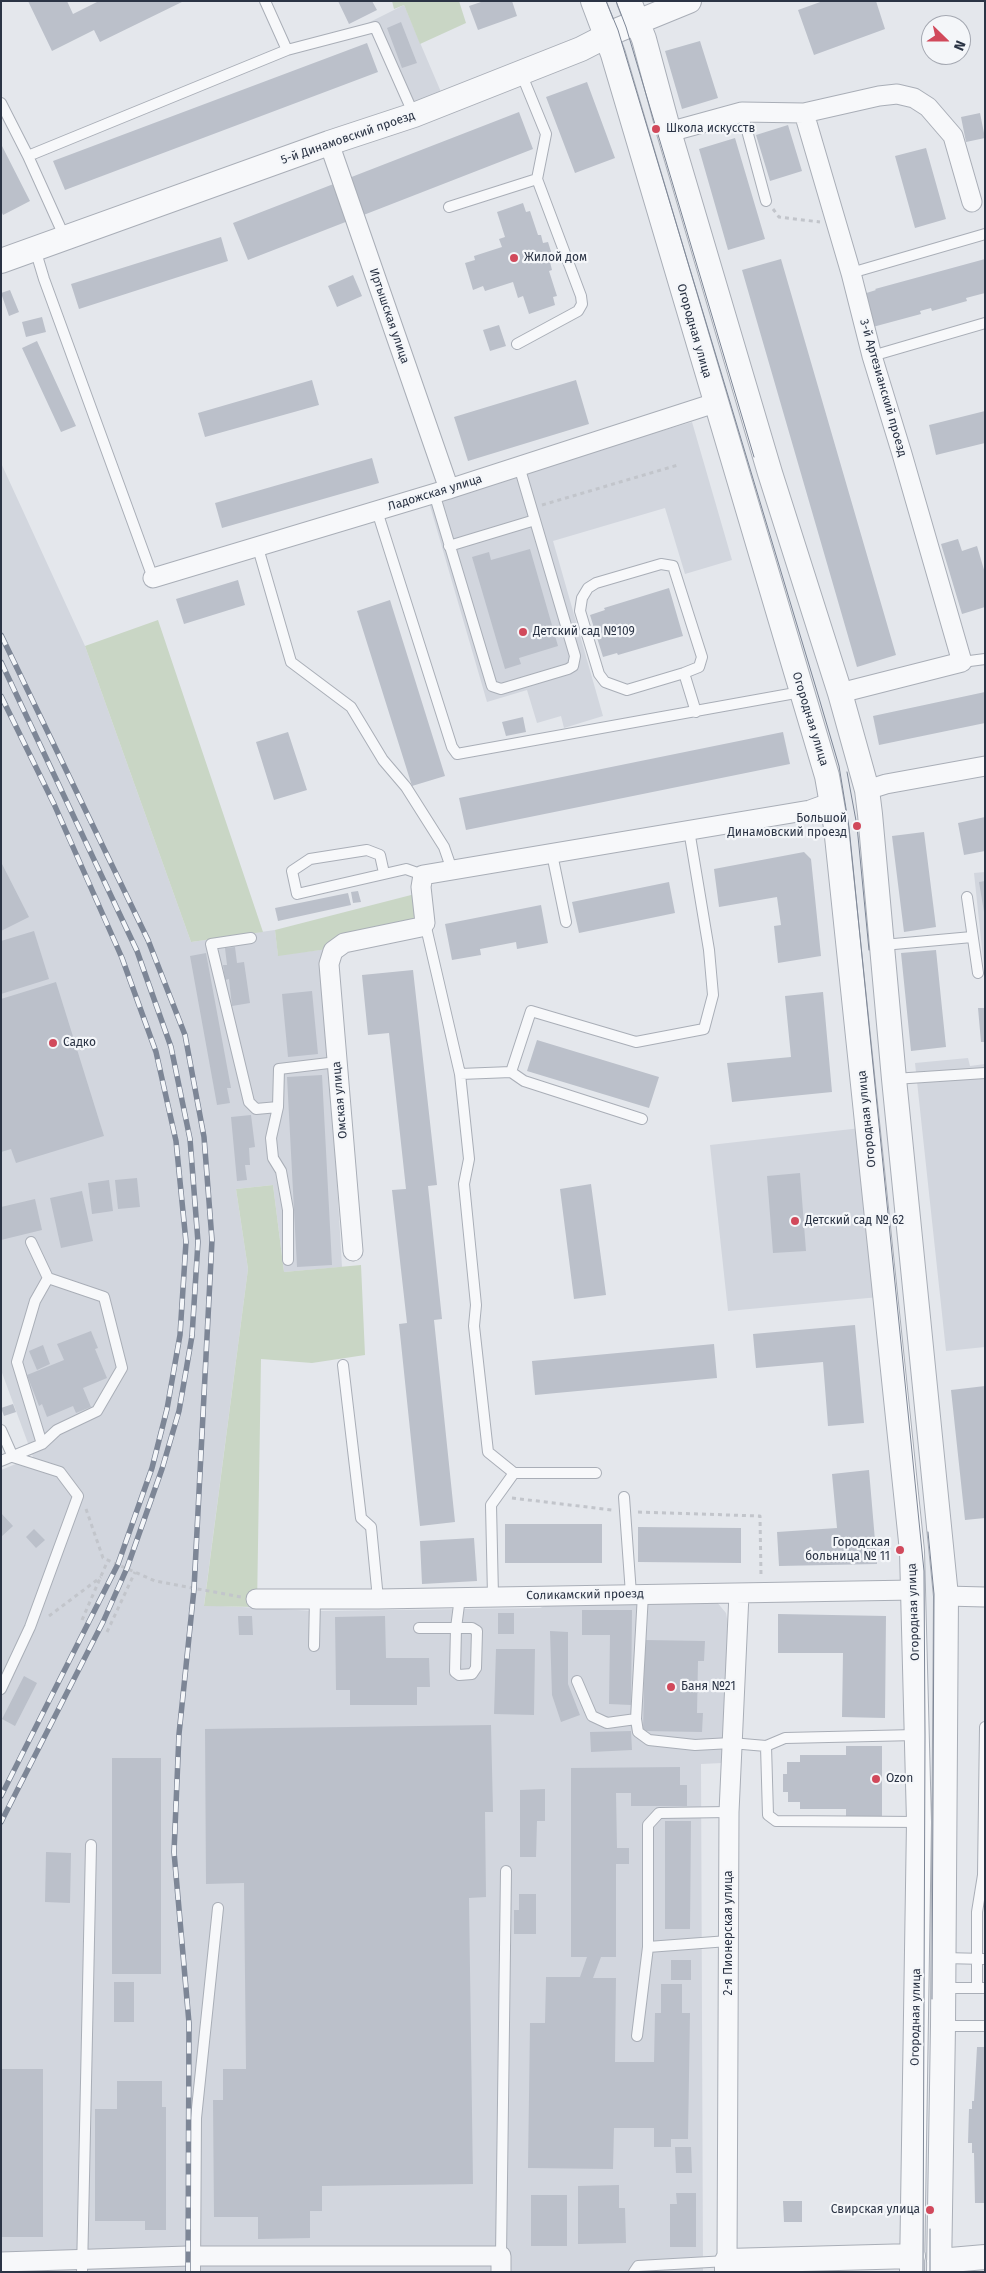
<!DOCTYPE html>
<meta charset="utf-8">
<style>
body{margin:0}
#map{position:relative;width:986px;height:2273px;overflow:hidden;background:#e4e7ec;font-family:"Fira Sans",sans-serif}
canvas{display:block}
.frame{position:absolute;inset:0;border:2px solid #2b3445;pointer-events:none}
.north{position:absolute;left:921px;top:15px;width:50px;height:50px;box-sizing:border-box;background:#f4f6f9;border:1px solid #a4a8b1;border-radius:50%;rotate:112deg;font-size:14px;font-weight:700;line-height:20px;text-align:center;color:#2b3445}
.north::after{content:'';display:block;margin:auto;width:18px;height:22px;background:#d1495b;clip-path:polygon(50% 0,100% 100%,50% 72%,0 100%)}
</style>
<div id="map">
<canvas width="986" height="2273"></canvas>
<div class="frame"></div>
<div class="north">N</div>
</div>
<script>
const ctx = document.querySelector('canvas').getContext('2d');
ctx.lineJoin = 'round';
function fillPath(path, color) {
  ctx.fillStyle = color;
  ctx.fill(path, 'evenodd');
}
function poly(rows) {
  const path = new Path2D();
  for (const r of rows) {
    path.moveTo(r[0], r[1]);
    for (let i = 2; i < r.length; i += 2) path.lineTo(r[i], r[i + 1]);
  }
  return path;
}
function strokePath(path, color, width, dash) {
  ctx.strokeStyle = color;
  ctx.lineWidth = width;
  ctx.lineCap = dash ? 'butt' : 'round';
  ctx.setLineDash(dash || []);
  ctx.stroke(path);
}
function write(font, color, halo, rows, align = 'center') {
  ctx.font = font + ' "Fira Sans",sans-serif';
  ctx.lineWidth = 4.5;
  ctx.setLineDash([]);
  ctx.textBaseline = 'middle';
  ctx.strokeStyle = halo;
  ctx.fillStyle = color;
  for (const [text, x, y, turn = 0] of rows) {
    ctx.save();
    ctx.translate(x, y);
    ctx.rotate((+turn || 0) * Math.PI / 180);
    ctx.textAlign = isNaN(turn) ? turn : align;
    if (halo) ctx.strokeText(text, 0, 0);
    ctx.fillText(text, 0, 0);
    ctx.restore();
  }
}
fillPath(poly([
 [404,5,441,92,405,108,368,23],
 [692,422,732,560,685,574,665,508,553,541,603,716,564,728,561,716,537,723,527,690,487,702,428,499],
 [1,463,85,646,191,942,275,930,278,955,328,949,324,960,342,1267,284,1272,273,1185,236,1189,248,1269,204,1605,315,1611,540,1608,556,1601,716,1601,726,1613,728,1624,722,1763,701,1764,703,2272,1,2272,1,1470,33,1457,1,1370],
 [985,872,985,977,974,873],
 [968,1058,970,1066,985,1064,985,1347,946,1351,915,1063],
 [861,1128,879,1297,728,1311,710,1145]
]), '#d2d6de');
fillPath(poly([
 [392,1,459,1,466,23,420,44,404,5,394,9],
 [158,620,263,932,191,942,85,646],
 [415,894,418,919,328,949,278,956,275,930],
 [273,1185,284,1272,361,1265,365,1355,312,1363,261,1359,257,1607,204,1606,248,1269,236,1189]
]), '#c9d6c5');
fillPath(poly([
 [28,1,67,1,73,14,99,1,184,1,100,42,94,30,52,51],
 [338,1,372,1,377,10,349,24],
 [484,1,512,1,517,16,478,30,469,6],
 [823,1,876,1,885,29,814,55,798,10],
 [401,22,417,63,402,68,387,28],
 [700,41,718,98,682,109,665,51],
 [367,43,378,72,65,190,53,161],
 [587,82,615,158,575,173,546,97],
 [519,112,533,149,248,260,233,223],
 [980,113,985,138,966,142,961,117],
 [788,125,802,171,770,181,756,135],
 [735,138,765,239,728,250,699,149],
 [1,144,30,201,3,215,1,211],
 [926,148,946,219,915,228,895,156],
 [523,203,526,212,530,211,538,235,541,235,543,243,548,242,554,261,550,262,552,270,549,271,557,296,553,297,555,305,529,314,523,296,518,298,513,282,485,291,483,286,473,290,465,263,475,260,474,256,502,247,499,239,505,237,497,212],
 [221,237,228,261,79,309,71,284],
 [781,259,896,655,857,667,742,270],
 [985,259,985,293,966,298,967,301,932,311,931,308,920,311,921,314,869,328,860,295,876,290,875,289],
 [353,275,362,296,337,307,328,286],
 [10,290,19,312,9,316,1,293],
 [42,317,46,332,26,337,22,322],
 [499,325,506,346,490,351,483,330],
 [37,341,76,426,61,432,22,348],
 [312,380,319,405,205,437,198,413],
 [576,380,589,424,468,461,454,417],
 [985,411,985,443,936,455,929,425],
 [372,458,379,483,222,528,215,503],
 [958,539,962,551,977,546,985,573,985,607,962,614,941,544],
 [530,549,558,646,519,658,521,664,505,669,472,557,489,552,491,560],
 [238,580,245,605,184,624,176,599],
 [669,588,683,636,618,655,617,653,603,657,590,615,605,610,604,608],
 [390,600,445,776,412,786,357,611],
 [985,692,985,723,879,745,873,716],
 [523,717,526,732,506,736,502,722],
 [288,732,307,790,274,800,256,742],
 [783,732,790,764,466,830,459,798],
 [985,817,985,851,964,855,958,823],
 [924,832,936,927,904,932,892,836],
 [804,852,811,859,821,956,778,963,774,926,781,925,777,897,719,907,714,869],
 [1,862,29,917,1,931],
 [985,881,985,912,984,912,979,882],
 [669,882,675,913,579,933,572,902],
 [358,891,361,902,353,903,351,892],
 [348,893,351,905,278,921,275,908],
 [541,905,548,943,517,949,516,942,480,949,481,955,452,960,445,924],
 [34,931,49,979,1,994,1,941],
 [235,947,237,963,244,962,250,1003,232,1006,229,979,225,980,223,965,227,965,225,948],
 [936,950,946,1047,911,1051,901,953],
 [206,953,231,1088,227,1088,230,1103,217,1105,190,956],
 [413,970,437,1185,428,1186,442,1319,434,1320,455,1522,420,1526,399,1324,407,1323,392,1190,406,1189,389,1033,368,1035,362,975],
 [56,982,104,1136,16,1163,11,1149,1,1152,1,999],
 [312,991,318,1054,288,1057,282,994],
 [823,992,832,1092,732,1102,727,1063,791,1057,785,996],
 [978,1008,985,1008,985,1042,981,1042],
 [537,1040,659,1077,649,1108,527,1071],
 [322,1075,332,1265,297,1267,287,1077],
 [251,1115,255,1147,249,1148,250,1165,245,1165,247,1180,237,1181,231,1117],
 [800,1173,806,1251,773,1253,767,1176],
 [137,1178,140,1207,118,1209,115,1180],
 [109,1180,113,1211,92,1214,88,1183],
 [591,1184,606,1295,574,1299,560,1189],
 [82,1191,93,1241,61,1248,50,1198],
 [35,1199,42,1230,1,1240,1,1207],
 [855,1325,864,1423,828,1426,823,1362,756,1368,753,1334],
 [91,1331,98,1348,95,1349,107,1378,83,1388,91,1407,76,1413,73,1406,47,1417,42,1404,39,1406,27,1375,64,1360,57,1344],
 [714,1344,717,1378,535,1395,532,1361],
 [43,1345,50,1364,37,1370,29,1351],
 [985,1386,985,1518,965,1520,951,1390],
 [13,1404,16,1412,4,1416,1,1408],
 [869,1470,877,1564,779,1566,777,1532,837,1528,832,1474],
 [1,1513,13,1526,1,1537],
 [505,1524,602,1524,602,1563,505,1563],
 [638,1527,741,1528,741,1563,638,1562],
 [34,1529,45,1540,36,1548,26,1537],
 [474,1538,477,1581,422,1584,420,1541],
 [582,1610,632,1610,631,1705,609,1704,610,1635,582,1635],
 [498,1613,514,1613,514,1634,498,1634],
 [778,1614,886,1616,885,1718,842,1717,843,1653,778,1653],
 [238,1616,252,1616,253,1635,239,1635],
 [385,1616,386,1658,429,1658,430,1687,417,1687,417,1705,350,1705,350,1690,336,1690,335,1617],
 [550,1631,568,1632,568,1684,580,1715,561,1722,552,1695],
 [645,1640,705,1641,704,1661,698,1661,697,1713,703,1713,702,1732,643,1731],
 [496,1649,535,1649,534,1715,494,1714],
 [24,1676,37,1683,15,1726,2,1719],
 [491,1725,493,1812,485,1812,486,1897,469,1898,473,2184,322,2186,322,2211,310,2211,310,2238,258,2239,258,2217,214,2217,213,2100,223,2100,223,2069,246,2069,244,1883,206,1884,205,1729],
 [631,1731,632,1750,591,1752,590,1732],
 [846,1746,882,1746,882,1817,846,1817,846,1809,800,1809,800,1802,788,1802,788,1792,783,1792,783,1774,787,1774,787,1762,800,1762,800,1755,846,1755],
 [112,1758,161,1758,161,1974,112,1974],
 [680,1767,680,1785,687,1785,687,1806,631,1806,631,1793,616,1793,617,1848,629,1848,629,1864,616,1864,616,1957,601,1957,593,1978,616,1978,615,2062,654,2062,655,2013,661,2013,661,1984,682,1984,682,2013,690,2013,688,2139,671,2139,671,2147,654,2147,654,2128,614,2128,613,2169,528,2168,530,2023,545,2023,546,1977,580,1977,587,1957,571,1957,571,1768],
 [545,1789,545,1821,537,1821,536,1857,520,1857,520,1790],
 [665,1821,691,1821,690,1929,665,1929],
 [46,1852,71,1853,70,1903,45,1902],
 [519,1894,536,1894,536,1934,514,1934,514,1910,519,1910],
 [671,1960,691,1960,691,1980,671,1980],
 [114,1982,134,1982,134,2022,114,2022],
 [977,2047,985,2047,985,2203,975,2203,974,2153,972,2153,972,2143,968,2143,969,2109,972,2109,972,2101,974,2101],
 [1,2069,43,2069,43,2237,1,2237],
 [117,2081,162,2081,162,2107,166,2107,166,2230,145,2230,145,2221,95,2221,95,2109,117,2109],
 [675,2147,691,2147,692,2173,676,2173],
 [619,2185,619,2208,625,2208,626,2243,578,2244,578,2186],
 [676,2193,696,2193,696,2247,670,2247,670,2204,677,2204],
 [531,2195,567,2195,567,2246,531,2246],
 [783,2201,802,2201,802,2222,784,2222]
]), '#bbc0ca');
const service = poly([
 [265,1,287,50,375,27,414,115],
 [1,103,28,156],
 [742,112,766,201],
 [449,207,537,179],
 [65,238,28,156,287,50],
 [35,249,44,279,153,578],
 [851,273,985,234],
 [517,344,578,311,582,304,581,296,537,179,546,134,521,73],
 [872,356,985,323],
 [434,493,492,686,501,689,568,669,573,666,575,656,519,466],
 [377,511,452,747,457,754,801,692],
 [449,546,535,520],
 [258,548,291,662,351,707,383,760,406,787,444,847,452,870],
 [962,662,985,659],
 [684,673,699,667,702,657,673,566,661,564,596,583,588,588,582,598,580,611,599,674,605,682,627,690,684,673,696,712],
 [552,854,566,922],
 [384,873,380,855,367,850,310,859,292,871,297,894,406,869,423,875],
 [967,897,978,973],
 [425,923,460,1074,469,1159,464,1184,476,1305,474,1326,488,1452,514,1473,596,1473],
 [251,938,211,944,249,1102,256,1109,278,1107,279,1069,337,1062],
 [883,945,972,937],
 [511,1072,531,1011,636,1042,704,1029,713,995,709,950,689,830],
 [460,1074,511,1072,524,1081,642,1119],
 [894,1079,985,1073],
 [278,1107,271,1138,273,1158,281,1171,288,1210,288,1260],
 [343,1365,361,1518,371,1527,378,1599],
 [1,1430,13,1457,60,1472,78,1496,30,1627,1,1689],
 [42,1444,17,1362,35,1301,48,1278],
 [1,1461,42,1444,57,1430,97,1411,122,1368,104,1297,48,1278,31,1242],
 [624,1497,631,1594],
 [643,1594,636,1719,638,1732,649,1740,695,1745,731,1743,766,1746,785,1738,916,1735],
 [493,1596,491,1505,514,1473],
 [419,1628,472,1628,477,1631,476,1668,472,1674,459,1675,455,1672,456,1628,460,1597],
 [314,1646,315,1599],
 [577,1681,592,1716,607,1723,636,1719],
 [766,1746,768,1815,776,1821,919,1822],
 [648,1947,728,1941],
 [944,1958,985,1959],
 [944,1988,985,1988],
 [977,1988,977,1912,983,1875,985,1727],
 [943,2026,985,2026],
 [637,2036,648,1947,648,1825,659,1813,729,1812],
 [501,2256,506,1871],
 [82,2272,91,1845],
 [195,2272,196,2118,218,1908],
 [634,2272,638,2266,727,2261]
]);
const minor = poly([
 [804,113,851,273,872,356,902,454,962,662,840,693],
 [669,132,742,112,804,113,879,96,897,94,914,98,928,107,953,136,972,202],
 [329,143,449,489],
 [153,578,449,489,715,403],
 [867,790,886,784,985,766],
 [353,1251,329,964,333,951,344,943,421,927,425,923,421,887,423,875,810,810,832,802],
 [946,1596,985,1597],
 [256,1599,378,1599,914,1590],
 [727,2261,729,1812,739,1594],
 [1,2262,188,2256,501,2256,501,2272]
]);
const tertiary = poly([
 [593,1,613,54,827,776,836,827,912,1551,919,1822,912,2272],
 [629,1,644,39,669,132,770,473,840,693,867,790,870,814,894,1079,946,1596,943,2026,939,2272],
 [1,261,329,143,414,115,581,49,618,30,689,1],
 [939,2261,985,2257],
 [727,2272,727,2261,913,2256]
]);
strokePath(service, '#a9aeb7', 12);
strokePath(minor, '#a9aeb7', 21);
strokePath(tertiary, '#a9aeb7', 26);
strokePath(poly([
 [773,209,779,217,820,222],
 [542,505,678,465],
 [512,1498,612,1510],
 [86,1509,103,1558,155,1581,241,1597],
 [638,1512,760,1516,761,1575],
 [49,1616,101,1577],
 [82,1620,108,1560],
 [107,1632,135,1572]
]), '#c2c5cb', 3, [4, 4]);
strokePath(service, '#f7f8fa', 10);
strokePath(minor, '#f7f8fa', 19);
strokePath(tertiary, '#f7f8fa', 24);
strokePath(poly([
 [606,1,618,30,819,698,839,766,849,827,924,1571,925,1735,923,2272],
 [616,1,626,27,754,457],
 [847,772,857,826,869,950],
 [928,1532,934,1594,932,1999],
 [930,2229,930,2272]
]), '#7d8696', 1);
const rail = poly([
 [1,635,148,940,185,1035,204,1137,212,1240,194,1589,179,1734,174,1852,189,2023,188,2272],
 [1,662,137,951,171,1047,190,1139,198,1242,192,1336,179,1411,162,1469,127,1568,103,1622,1,1822],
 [1,696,54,804,122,958,156,1052,176,1141,186,1242,180,1335,167,1409,152,1468,118,1564,1,1796]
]);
strokePath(rail, '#7d8696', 5.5);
strokePath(rail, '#f4f6f9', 4, [11]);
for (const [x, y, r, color] of [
 [656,129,5,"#d1495b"],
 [514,258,5,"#d1495b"],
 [523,632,5,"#d1495b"],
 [857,826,5,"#d1495b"],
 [53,1043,5,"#d1495b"],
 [795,1221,5,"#d1495b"],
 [900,1550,5,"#d1495b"],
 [671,1687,5,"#d1495b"],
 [876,1779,5,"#d1495b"],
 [930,2210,5,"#d1495b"]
]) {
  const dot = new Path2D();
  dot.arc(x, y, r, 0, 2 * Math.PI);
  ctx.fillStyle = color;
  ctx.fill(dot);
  strokePath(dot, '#f4f6f9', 2);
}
write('12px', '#2b3445', '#f4f6f9', [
 ["Школа искусств",666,129],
 ["Жилой дом",524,258],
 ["Детский сад №109",533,632],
 ["Большой",847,819,"right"],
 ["Динамовский проезд",847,833,"right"],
 ["Садко",63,1043],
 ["Детский сад № 62",805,1221],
 ["Городская",890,1543,"right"],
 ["больница № 11",890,1557,"right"],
 ["Баня №21",681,1687],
 ["Ozon",886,1779],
 ["Свирская улица",920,2210,"right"]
], 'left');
write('12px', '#2b3445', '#f4f6f9', [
 ["5-й Динамовский проезд",348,138,-19],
 ["Иртышская улица",389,316,71],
 ["Огородная улица",694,331,74],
 ["3-й Артезианский проезд",883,388,74],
 ["Ладожская улица",435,493,-17],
 ["Огородная улица",810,719,73],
 ["Омская улица",340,1100,-95],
 ["Огородная улица",867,1119,-96],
 ["Соликамский проезд",585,1595,-1],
 ["Огородная улица",914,1612,-92],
 ["2-я Пионерская улица",729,1933,-90],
 ["Огородная улица",916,2017,-89]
]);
</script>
